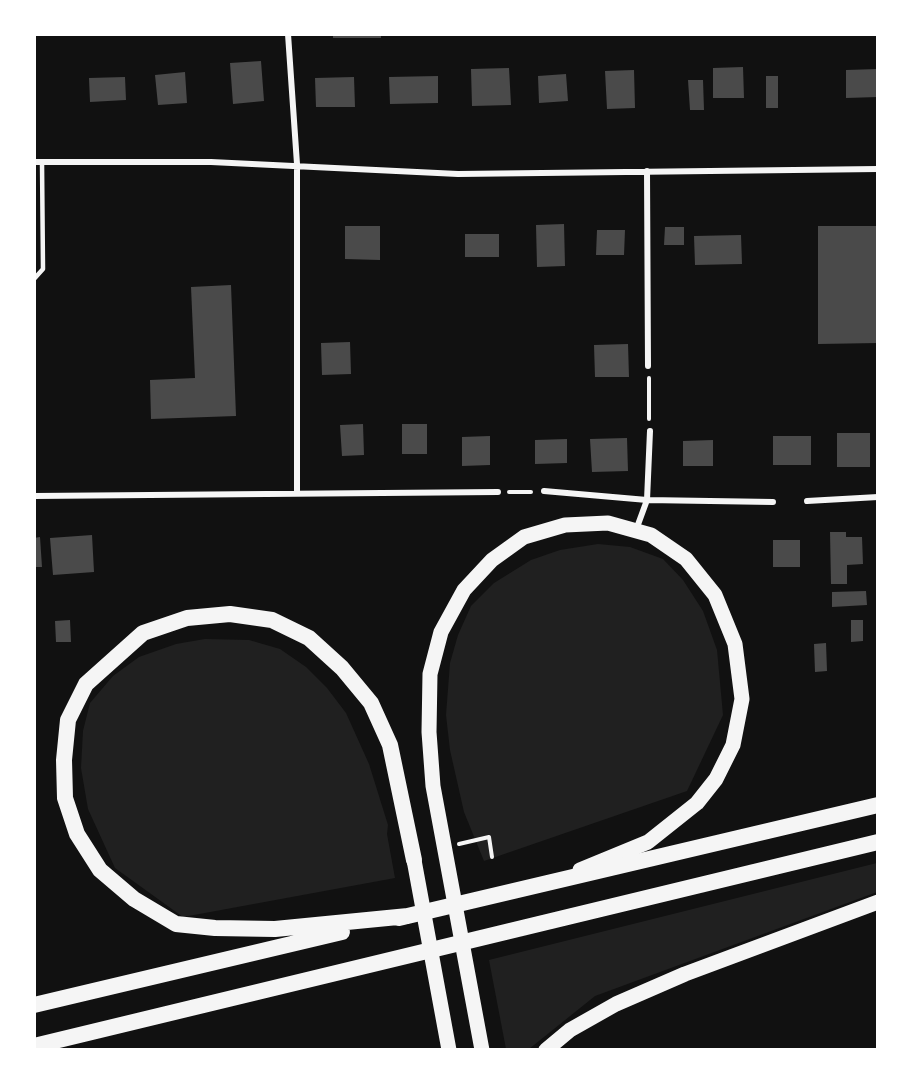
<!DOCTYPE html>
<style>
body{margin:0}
#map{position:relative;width:912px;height:1084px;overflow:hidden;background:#111;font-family:Lora,serif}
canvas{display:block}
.frame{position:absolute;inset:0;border:36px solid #fff;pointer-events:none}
</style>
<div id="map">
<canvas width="912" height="1084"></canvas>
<div class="frame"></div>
</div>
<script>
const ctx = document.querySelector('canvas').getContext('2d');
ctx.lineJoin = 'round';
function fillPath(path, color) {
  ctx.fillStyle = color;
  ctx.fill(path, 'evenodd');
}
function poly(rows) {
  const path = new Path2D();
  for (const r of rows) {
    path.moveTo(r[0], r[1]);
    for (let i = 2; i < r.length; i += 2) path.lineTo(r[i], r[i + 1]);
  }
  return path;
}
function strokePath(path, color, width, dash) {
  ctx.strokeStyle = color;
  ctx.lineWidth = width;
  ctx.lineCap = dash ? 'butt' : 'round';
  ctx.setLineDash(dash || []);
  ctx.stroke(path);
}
fillPath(poly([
 [598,544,630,547,663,559,683,580,703,611,717,650,723,715,687,791,484,861,464,812,450,750,446,715,450,663,458,635,471,606,494,583,531,560,560,550],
 [205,639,249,640,280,649,306,667,327,688,346,713,369,764,388,825,387,834,395,878,183,917,115,868,88,809,81,768,83,731,90,703,113,676,139,657,176,644],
 [877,863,877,892,595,996,529,1049,506,1049,489,960]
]), '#202020');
fillPath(poly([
 [333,34,381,34,381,38,333,38],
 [261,61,264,101,233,104,230,63],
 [743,67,744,98,713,98,713,68],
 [509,68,511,105,472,106,471,69],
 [878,69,878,97,846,98,846,70],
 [634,70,635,108,607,109,605,71],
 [185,72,187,103,158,105,155,75],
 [566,74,568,101,539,103,538,76],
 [438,76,438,103,390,104,389,77],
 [766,76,778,76,778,108,766,108],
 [125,77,126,100,90,102,89,78],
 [354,77,355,107,316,107,315,78],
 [688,80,703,80,704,110,690,110],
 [564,224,565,266,537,267,536,225],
 [345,226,380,226,380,260,345,259],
 [818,226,877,226,878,343,818,344],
 [665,227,684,227,684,245,664,245],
 [597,230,625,230,624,255,596,255],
 [465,234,499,234,499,257,465,257],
 [741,235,742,264,695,265,694,236],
 [231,285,236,416,151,419,150,380,195,378,191,287],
 [350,342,351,374,322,375,321,343],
 [628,344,629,377,595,377,594,345],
 [363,424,364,455,342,456,340,425],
 [402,424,427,424,427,454,402,454],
 [837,433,870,433,870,467,837,467],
 [490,436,490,465,462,466,462,437],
 [773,436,811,436,811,465,773,465],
 [627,438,628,471,592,472,590,439],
 [567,439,567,463,535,464,535,440],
 [713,440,713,466,683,466,683,441],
 [830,532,846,532,846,537,862,537,863,564,847,565,847,584,831,584],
 [92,535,94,572,53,575,50,538],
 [40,537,42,567,34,567,34,538],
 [773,540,800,540,800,567,773,567],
 [866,591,867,605,832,607,832,592],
 [70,620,71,642,56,642,55,621],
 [851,620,863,620,863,641,851,642],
 [826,643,827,671,815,672,814,644]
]), '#4a4a4a');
strokePath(poly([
 [649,378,649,419],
 [509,492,531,492],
 [459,844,489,837,492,857]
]), '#f5f5f5', 4);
strokePath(poly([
 [34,279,43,269,42,162]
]), '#f5f5f5', 4.5);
strokePath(poly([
 [288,34,297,164,297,492],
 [34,162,211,162,458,174,878,169],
 [647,171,648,366],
 [544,491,647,500,773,502],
 [34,496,498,492],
 [807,501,878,497],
 [636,530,647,500,650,431]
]), '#f5f5f5', 6);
strokePath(poly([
 [414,860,449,1050],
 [482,1050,433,786,429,732,430,674,441,632,464,590,492,560,524,537,565,525,608,523,651,535,686,559,715,595,735,644,742,699,733,745,716,779,697,803,648,842,580,870],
 [546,1050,570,1030,616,1004,685,974,878,902]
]), '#f5f5f5', 15);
strokePath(poly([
 [408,916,275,929,215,928,176,924,134,899,100,870,77,834,65,798,64,760,68,720,86,684,143,633,187,618,230,614,272,620,309,638,342,668,371,703,390,745,414,860],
 [399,918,878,805],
 [34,1005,342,932],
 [34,1046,878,842]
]), '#f5f5f5', 16);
</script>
